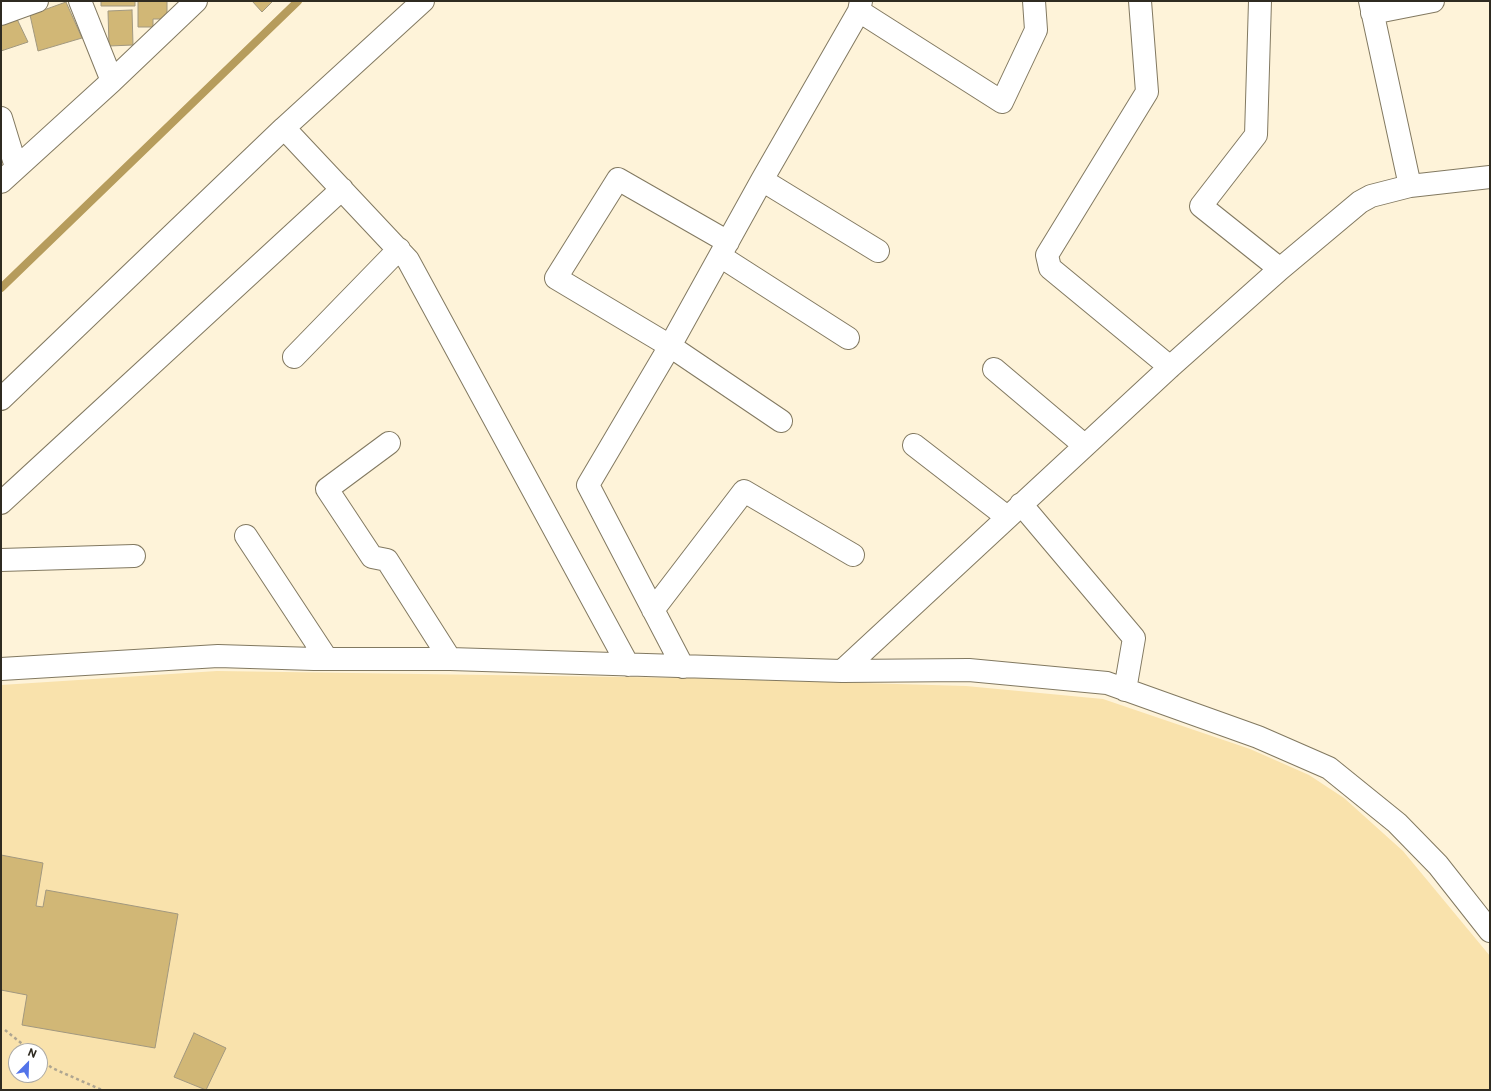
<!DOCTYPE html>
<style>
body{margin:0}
#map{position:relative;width:1491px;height:1091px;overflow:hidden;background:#fef3d9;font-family:Commissioner,sans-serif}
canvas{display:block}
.frame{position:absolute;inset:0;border:2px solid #2f2b21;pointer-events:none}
.north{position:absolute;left:8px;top:1043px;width:40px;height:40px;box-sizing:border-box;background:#fff;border:1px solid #acaaa6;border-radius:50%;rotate:23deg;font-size:11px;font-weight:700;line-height:16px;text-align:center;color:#2f2b21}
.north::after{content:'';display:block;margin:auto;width:14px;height:18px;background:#5374e9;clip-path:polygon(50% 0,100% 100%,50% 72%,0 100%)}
</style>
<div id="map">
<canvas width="1491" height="1091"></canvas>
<div class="frame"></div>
<div class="north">N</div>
</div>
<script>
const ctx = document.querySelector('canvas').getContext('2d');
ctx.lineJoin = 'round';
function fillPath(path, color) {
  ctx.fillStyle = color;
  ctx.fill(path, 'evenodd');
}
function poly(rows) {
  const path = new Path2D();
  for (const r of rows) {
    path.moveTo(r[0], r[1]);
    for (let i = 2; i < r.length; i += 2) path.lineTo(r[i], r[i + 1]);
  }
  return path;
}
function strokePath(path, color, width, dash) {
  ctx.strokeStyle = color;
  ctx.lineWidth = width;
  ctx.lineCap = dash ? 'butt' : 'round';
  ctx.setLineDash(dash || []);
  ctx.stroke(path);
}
fillPath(poly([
 [217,671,690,678,966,686,1103,699,1250,749,1309,775,1344,798,1403,851,1490,956,1490,1090,1,1090,1,685],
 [16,1051,40,1051,40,1075,16,1075]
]), '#f9e2ac');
strokePath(poly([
 [1,288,298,1]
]), '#b69c5c', 8);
const building = poly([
 [101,1,135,1,135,6,101,6,101,1],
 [138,1,167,1,167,19,153,19,153,27,138,27,138,1],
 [252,1,273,1,262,12,252,1],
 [66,2,82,38,38,51,30,15,66,2],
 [132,10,133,45,109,46,108,11,132,10],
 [17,19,28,42,1,51,1,25,17,19],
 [1,855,43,863,36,906,43,907,46,890,178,914,155,1048,22,1025,27,995,1,990,1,855],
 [194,1033,226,1048,206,1090,174,1077,194,1033]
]);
fillPath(building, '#d1b776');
strokePath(building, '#a2987f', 1);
const minor = poly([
 [80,1,112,81],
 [1140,1,1147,92,1047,255,1050,268,1170,367],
 [1260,1,1256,135,1201,206,1280,269],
 [1370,1,1410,186],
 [859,11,1002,102,1036,30,1034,1],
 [1372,13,1433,1],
 [1,14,37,1],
 [1,118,16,167],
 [284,128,408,260,628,665],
 [762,180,878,251],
 [1,182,112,81,196,1],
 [728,242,618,179,556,278,670,346,781,421],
 [720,256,848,338],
 [294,357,399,249],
 [994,369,1084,445],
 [1,399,284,128,423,1],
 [389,443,327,489,372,557,387,560,450,659],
 [914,445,1007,517],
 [1,503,342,189],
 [1021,504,1134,638,1125,690],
 [246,536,327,659],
 [1,560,134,556],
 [653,610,744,491,853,555],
 [683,667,588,485,670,346,762,180,859,11,861,1],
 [1,669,218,656,314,659,450,659,842,671,969,670,1107,683,1258,737,1329,768,1397,823,1438,865,1490,931],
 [842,671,1170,367,1280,269,1360,202,1371,196,1410,186,1490,177]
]);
strokePath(minor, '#827961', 24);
strokePath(poly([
 [5,1030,31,1051],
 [40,1058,52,1068,102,1090]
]), '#aea591', 2.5, [3, 3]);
strokePath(minor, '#fff', 22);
</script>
